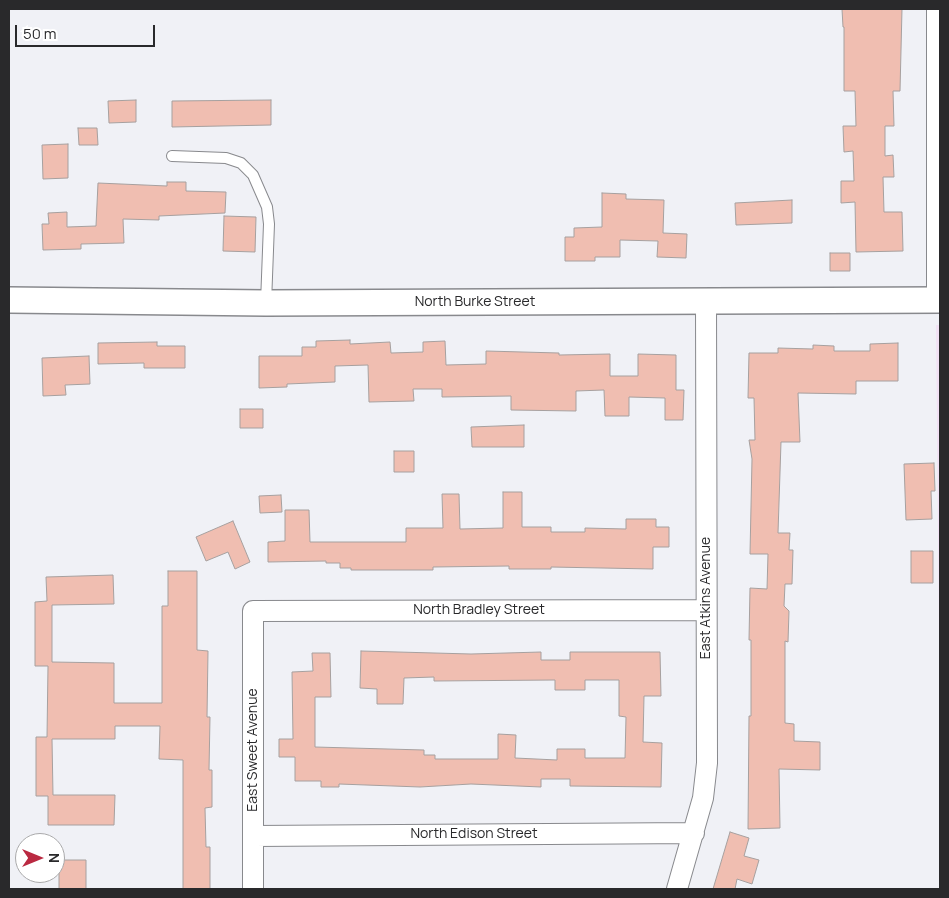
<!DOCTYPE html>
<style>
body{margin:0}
#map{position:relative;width:949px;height:898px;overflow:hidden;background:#f0f1f6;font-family:Manrope,sans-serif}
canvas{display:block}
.frame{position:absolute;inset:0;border:10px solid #29292b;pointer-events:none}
.north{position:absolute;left:15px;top:833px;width:50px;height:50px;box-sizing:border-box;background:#fff;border:1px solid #a9a9aa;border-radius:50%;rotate:90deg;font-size:14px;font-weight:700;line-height:20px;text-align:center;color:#29292b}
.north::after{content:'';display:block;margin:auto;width:18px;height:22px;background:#ba2941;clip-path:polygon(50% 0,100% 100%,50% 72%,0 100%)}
.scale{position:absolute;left:15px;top:25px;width:140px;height:22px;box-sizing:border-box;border:2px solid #29292b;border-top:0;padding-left:6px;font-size:15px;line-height:18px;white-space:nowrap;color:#29292b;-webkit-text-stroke:4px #fff;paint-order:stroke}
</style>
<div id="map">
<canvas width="949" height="898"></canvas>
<div class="frame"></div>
<div class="north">N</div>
<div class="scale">50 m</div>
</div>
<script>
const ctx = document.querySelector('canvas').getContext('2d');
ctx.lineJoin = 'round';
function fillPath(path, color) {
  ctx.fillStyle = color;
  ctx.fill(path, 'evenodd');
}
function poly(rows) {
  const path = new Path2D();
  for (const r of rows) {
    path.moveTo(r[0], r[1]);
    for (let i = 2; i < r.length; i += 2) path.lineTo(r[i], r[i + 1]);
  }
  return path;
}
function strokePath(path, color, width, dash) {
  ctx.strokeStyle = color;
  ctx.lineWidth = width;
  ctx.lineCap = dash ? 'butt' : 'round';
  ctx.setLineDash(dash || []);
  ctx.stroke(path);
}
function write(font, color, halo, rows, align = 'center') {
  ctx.font = font + ' Manrope,sans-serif';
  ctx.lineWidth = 4.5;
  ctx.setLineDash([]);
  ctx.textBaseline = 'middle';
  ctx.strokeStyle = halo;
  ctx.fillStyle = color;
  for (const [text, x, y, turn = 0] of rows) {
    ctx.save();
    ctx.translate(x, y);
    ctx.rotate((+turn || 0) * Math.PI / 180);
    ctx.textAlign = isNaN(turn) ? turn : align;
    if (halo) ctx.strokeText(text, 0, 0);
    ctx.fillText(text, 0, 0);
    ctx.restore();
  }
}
fillPath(poly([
 [936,325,940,325,940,735]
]), '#f1e1f4');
const building = poly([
 [842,9,902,9,900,91,893,91,894,126,885,126,885,156,893,155,894,177,883,177,884,212,902,212,903,251,856,252,855,202,841,203,841,181,854,181,853,151,844,152,843,126,856,126,855,91,844,91,844,27,843,27,842,9],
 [136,100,136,122,109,123,108,101,136,100],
 [271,100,271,125,172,127,172,101,271,100],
 [78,128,97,128,98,145,79,145,78,128],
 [68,144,68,178,43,179,42,145,68,144],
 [167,182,186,182,186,191,226,192,225,213,159,216,159,220,123,219,124,243,81,244,81,249,43,250,42,224,49,224,48,213,67,212,67,227,96,226,98,183,167,186,167,182],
 [602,193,626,194,626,199,664,200,663,233,687,234,686,258,657,257,658,241,620,240,620,257,595,257,595,261,565,261,565,237,574,237,574,228,602,227,602,193],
 [792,200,792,223,736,225,735,203,792,200],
 [224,216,256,217,255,252,223,251,224,216],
 [830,253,850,253,850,271,830,271,830,253],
 [350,340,350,344,390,342,391,353,423,352,423,342,445,341,446,365,486,364,486,351,559,353,559,355,610,354,610,376,638,376,638,354,676,355,676,390,684,390,683,420,665,420,665,398,629,397,629,416,605,416,604,390,576,391,576,411,511,410,511,396,442,397,442,389,413,389,414,401,369,402,368,365,335,366,335,382,287,384,287,387,259,388,259,356,302,356,302,347,316,347,316,341,350,340],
 [157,342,157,346,185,346,185,368,144,368,144,363,98,364,98,343,157,342],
 [898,343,898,381,856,381,856,394,798,393,800,442,781,442,778,533,790,533,789,550,793,550,792,584,785,584,784,606,789,611,788,642,785,641,785,723,794,724,794,741,820,742,820,770,779,769,780,828,748,829,749,716,751,716,751,640,749,640,750,588,767,589,768,554,750,554,752,459,749,440,755,440,754,398,748,398,749,353,778,353,778,348,813,349,813,345,834,346,834,351,870,351,870,344,898,343],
 [89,356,90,384,65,385,66,395,43,396,42,358,89,356],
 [240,409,263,409,263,428,240,428,240,409],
 [524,425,524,447,472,447,471,427,524,425],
 [394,451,414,451,414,472,394,472,394,451],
 [934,463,935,491,931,491,932,519,906,520,904,464,934,463],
 [503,492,522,492,522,527,551,527,551,532,585,532,585,528,626,529,626,519,656,519,656,527,669,527,669,547,653,547,653,569,551,567,551,569,509,569,509,566,433,567,433,570,351,570,351,568,340,568,340,563,326,563,326,561,268,562,268,542,285,541,285,510,309,510,310,542,406,542,406,528,443,528,442,494,459,494,460,529,503,528,503,492],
 [281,495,282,512,260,513,259,496,281,495],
 [233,521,250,562,235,569,228,552,206,561,196,537,233,521],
 [911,551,933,551,933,583,911,583,911,551],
 [168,571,197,571,197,650,208,651,207,717,210,717,209,770,212,770,212,807,205,808,206,847,210,847,210,889,183,889,183,760,159,759,160,726,115,726,115,739,52,739,53,795,115,795,114,825,48,825,48,796,36,796,36,737,47,737,48,666,35,666,35,602,47,601,46,577,113,575,114,604,52,605,52,662,114,663,114,703,162,703,162,606,168,606,168,571],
 [361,651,471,654,541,652,541,660,570,660,570,652,660,652,661,696,644,696,643,742,662,743,661,787,570,786,570,779,541,779,541,787,471,784,420,787,339,784,339,787,321,787,321,781,295,781,295,757,279,757,279,739,293,739,292,672,313,671,312,653,330,653,331,697,315,697,315,747,424,750,424,755,435,755,435,759,498,759,498,734,516,735,515,758,557,760,557,749,585,749,585,758,625,758,626,717,619,716,619,680,585,680,585,690,555,690,555,680,434,681,434,677,404,678,403,704,377,704,377,689,360,688,361,651],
 [730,832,749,838,744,856,759,860,752,884,737,879,735,889,713,889,730,832],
 [59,860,86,860,86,889,59,889,59,860]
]);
fillPath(building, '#f0beb1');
strokePath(building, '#a6a09f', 1);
const service = poly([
 [172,156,226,158,241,163,253,175,267,207,269,224,266,303]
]);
const minor = poly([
 [937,300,937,9],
 [254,836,694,833],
 [253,889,253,611,705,610],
 [677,889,703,798,707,763,706,302]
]);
const tertiary = poly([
 [9,300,266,303,940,300]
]);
strokePath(service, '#88898d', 12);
strokePath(minor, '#88898d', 22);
strokePath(tertiary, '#88898d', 28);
strokePath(service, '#fff', 10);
strokePath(minor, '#fff', 20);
strokePath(tertiary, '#fff', 25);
write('14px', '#29292b', '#fff', [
 ["North Burke Street",475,302],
 ["East Atkins Avenue",706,598,-90],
 ["North Bradley Street",479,610],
 ["East Sweet Avenue",253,750,-90],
 ["North Edison Street",474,834]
]);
</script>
